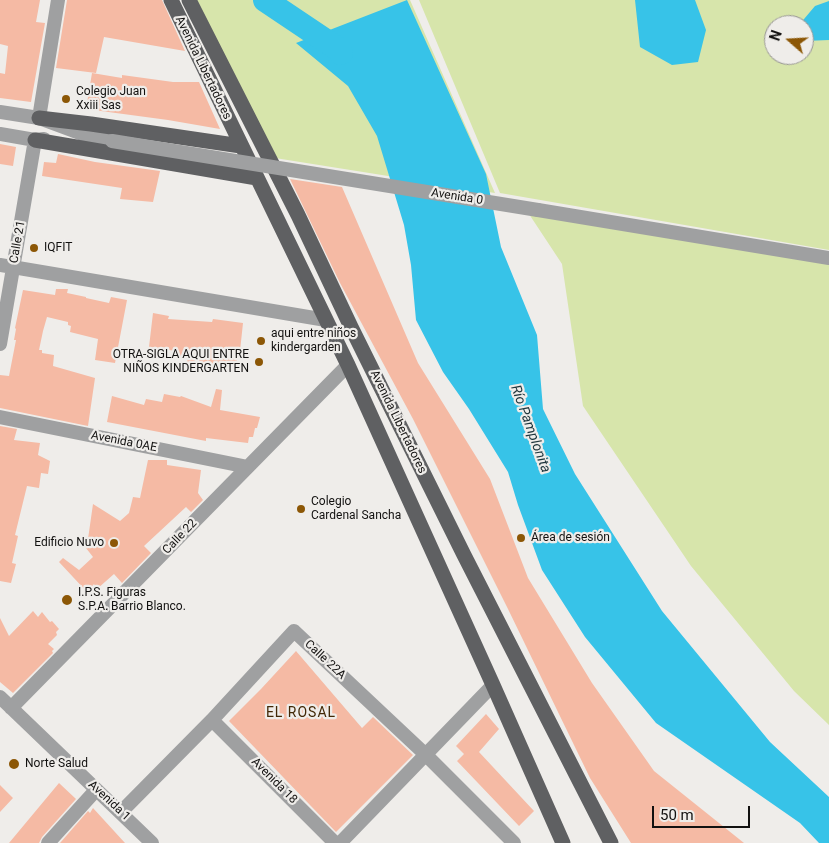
<!DOCTYPE html>
<meta charset="utf-8">
<style>
body{margin:0}
#map{position:relative;width:829px;height:843px;overflow:hidden;background:#efedea;font-family:Roboto,sans-serif}
canvas{display:block}
.north{position:absolute;left:764px;top:15px;width:50px;height:50px;box-sizing:border-box;background:#efedea;border:1px solid #979593;border-radius:50%;rotate:289deg;font-size:14px;font-weight:700;line-height:20px;text-align:center;color:#121110}
.north::after{content:'';display:block;margin:auto;width:18px;height:22px;background:#8c5706;clip-path:polygon(50% 0,100% 100%,50% 72%,0 100%)}
.scale{position:absolute;left:652px;top:806px;width:98px;height:22px;box-sizing:border-box;border:2px solid #121110;border-top:0;padding-left:6px;font-size:15px;line-height:18px;white-space:nowrap;color:#121110;-webkit-text-stroke:4px #efedea;paint-order:stroke}
</style>
<div id="map">
<canvas width="829" height="843"></canvas>
<div class="north">N</div>
<div class="scale">50 m</div>
</div>
<script>
const ctx = document.querySelector('canvas').getContext('2d');
ctx.lineJoin = 'round';
function fillPath(path, color) {
  ctx.fillStyle = color;
  ctx.fill(path, 'evenodd');
}
function poly(rows) {
  const path = new Path2D();
  for (const r of rows) {
    path.moveTo(r[0], r[1]);
    for (let i = 2; i < r.length; i += 2) path.lineTo(r[i], r[i + 1]);
  }
  return path;
}
function strokePath(path, color, width, dash) {
  ctx.strokeStyle = color;
  ctx.lineWidth = width;
  ctx.lineCap = dash ? 'butt' : 'round';
  ctx.setLineDash(dash || []);
  ctx.stroke(path);
}
function write(font, color, halo, rows, align = 'center') {
  ctx.font = font + ' Roboto,sans-serif';
  ctx.lineWidth = 4.5;
  ctx.setLineDash([]);
  ctx.textBaseline = 'middle';
  ctx.strokeStyle = halo;
  ctx.fillStyle = color;
  for (const [text, x, y, turn = 0] of rows) {
    ctx.save();
    ctx.translate(x, y);
    ctx.rotate((+turn || 0) * Math.PI / 180);
    ctx.textAlign = isNaN(turn) ? turn : align;
    if (halo) ctx.strokeText(text, 0, 0);
    ctx.fillText(text, 0, 0);
    ctx.restore();
  }
}
fillPath(poly([
 [194,0,410,0,495,193,275,158],
 [419,0,829,0,829,250,500,193],
 [774,25,804,25,804,55,774,55],
 [529,214,829,264,829,725,794,691,691,566,583,406,562,264]
]), '#d7e5ab');
fillPath(poly([
 [407,0,486,174,501,247,537,335,543,409,575,474,662,611,770,742,829,797,829,843,819,843,800,823,656,723,585,637,542,570,518,505,508,472,469,409,443,372,416,320,411,265,404,225,377,136,348,86,296,43],
 [635,0,695,0,706,30,698,62,672,65,640,47],
 [829,1,829,40,805,41,804,25,799,25,815,6]
]), '#37c3e8');
strokePath(poly([
 [265,0,338,49,341,53]
]), '#37c3e8', 24);
fillPath(poly([
 [0,0,40,0,36,22,45,23,31,102,0,98,0,73,5,74,8,46,0,44],
 [67,0,162,0,185,51,104,37,96,73,56,68],
 [92,73,122,78,122,75,173,82,199,82,220,129,168,120,86,109],
 [0,144,16,147,13,166,0,164],
 [58,154,95,162,160,171,153,202,120,199,122,188,42,176,44,162,56,163],
 [290,179,342,187,418,363,490,479,528,578,592,683,654,771,744,843,631,843,590,778,508,609,413,419,340,283],
 [56,289,68,289,67,293,86,297,86,298,109,303,111,297,127,300,115,363,95,360,98,339,70,332,71,326,68,325,68,322,47,317,43,331,39,350,42,350,42,353,54,355,53,366,95,378,88,426,0,408,0,375,9,376,16,340,14,340,16,329,15,328,23,290,55,295],
 [153,313,169,316,168,319,212,322,213,319,243,323,240,351,238,351,236,368,226,362,214,363,213,372,186,367,188,358,174,356,176,351,149,347],
 [216,389,222,390,220,410,260,417,257,428,255,428,253,437,249,437,248,443,206,438,206,441,107,422,112,396,144,405,146,399,162,402,164,394,180,397,181,396,211,407],
 [0,426,17,429,14,440,40,443,38,455,50,461,48,474,41,473,39,488,27,486,15,535,18,536,12,563,16,564,11,583,0,581],
 [148,460,167,460,167,465,201,470,198,493,203,500,191,512,186,507,144,546,151,553,122,583,114,574,97,589,94,584,87,592,59,562,63,558,79,570,93,557,86,548,87,546,93,504,120,521,129,513,133,497,140,498],
 [33,611,38,617,42,612,50,622,52,621,59,629,56,632,57,635,48,644,54,649,52,651,53,653,13,693,0,682,0,618,9,636],
 [296,651,362,728,373,717,413,755,336,832,229,721,261,689],
 [486,714,499,729,479,752,534,811,519,826,457,761,464,754,456,746],
 [59,783,76,799,42,837,39,843,9,843],
 [0,785,13,798,0,812],
 [93,808,125,843,60,843,88,811,90,813]
]), '#f5baa4');
strokePath(poly([
 [0,112,39,118,85,135,112,141],
 [39,118,58,0],
 [0,134,35,140,44,139],
 [538,210,829,258],
 [0,265,326,320],
 [0,344,35,140],
 [0,417,248,467],
 [0,697,152,843],
 [11,708,348,365],
 [212,720,335,843],
 [121,812,212,720,294,631,426,755,514,843],
 [48,843,96,790],
 [340,843,493,685]
]), '#9fa0a1', 14);
strokePath(poly([
 [171,0,348,365,493,685,563,843],
 [189,0,298,215,351,327,464,555,611,843],
 [39,118,91,124,241,146],
 [35,140,257,178]
]), '#5f6062', 15);
strokePath(poly([
 [112,141,538,210]
]), '#9fa0a1', 14);
for (const [x, y, r, color] of [
 [66,99,5,"#8c5706"],
 [34,248,5,"#8c5706"],
 [261,341,5,"#8c5706"],
 [259,362,5,"#8c5706"],
 [301,509,5,"#8c5706"],
 [521,538,5,"#8c5706"],
 [114,543,5,"#8c5706"],
 [67,600,6,"#8c5706"],
 [14,764,6,"#8c5706"]
]) {
  const dot = new Path2D();
  dot.arc(x, y, r, 0, 2 * Math.PI);
  ctx.fillStyle = color;
  ctx.fill(dot);
  strokePath(dot, '#efedea', 2);
}
write('12px', '#121110', '#efedea', [
 ["Avenida Libertadores",203,68,64],
 ["Avenida 0",457,197,9],
 ["Calle 21",18,242,-80],
 ["Avenida Libertadores",398,422,64],
 ["Avenida 0AE",124,442,11],
 ["Calle 22",180,537,-46],
 ["Calle 22A",325,660,43],
 ["Avenida 18",274,781,45],
 ["Avenida 1",109,801,43]
]);
write('12px', '#121110', '#efedea', [
 ["Colegio Juan",76,92],
 ["Xxiii Sas",76,106],
 ["IQFIT",44,248],
 ["aqui entre niños",271,334],
 ["kindergarden",271,348],
 ["OTRA-SIGLA AQUI ENTRE",249,355,"right"],
 ["NIÑOS KINDERGARTEN",249,369,"right"],
 ["Colegio",311,502],
 ["Cardenal Sancha",311,516],
 ["Área de sesión",531,538],
 ["Edificio Nuvo",104,543,"right"],
 ["I.P.S. Figuras",78,593],
 ["S.P.A. Barrio Blanco.",78,607],
 ["Norte Salud",25,764]
], 'left');
write('italic 14px', '#20373e', '#efedea', [
 ["Río Pamplonita",530,429,70]
]);
ctx.letterSpacing = '1px';
write('14px', '#422806', '#efedea', [
 ["EL ROSAL",301,713]
]);
ctx.letterSpacing = '0px';
</script>
